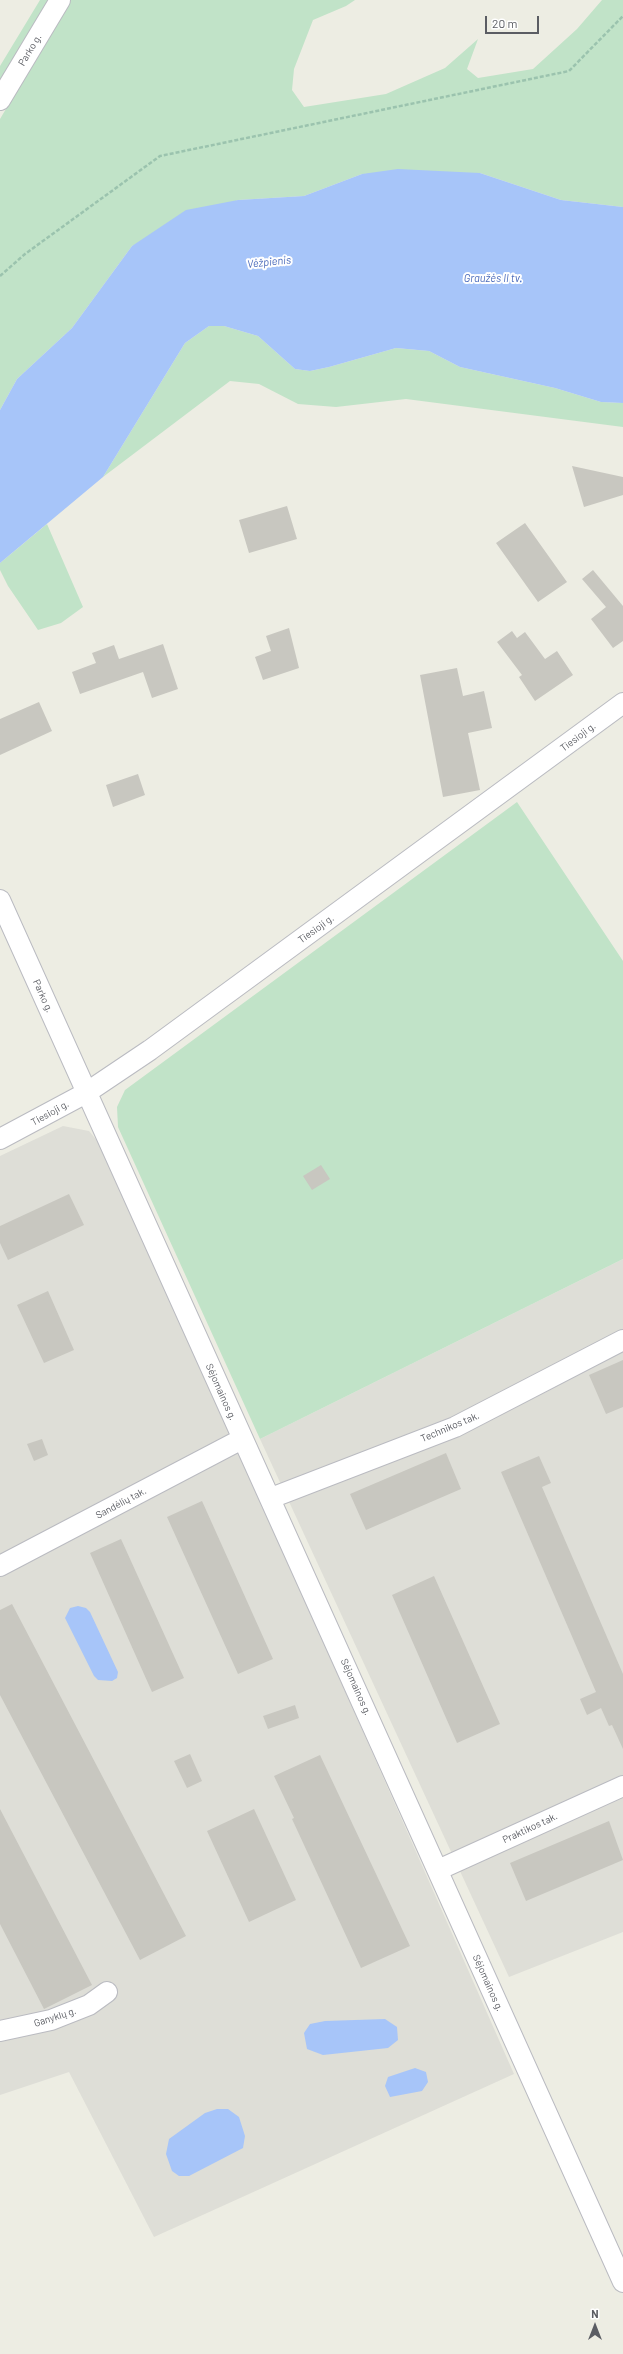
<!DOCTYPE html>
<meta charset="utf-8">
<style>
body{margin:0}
#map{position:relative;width:623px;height:2354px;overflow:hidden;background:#edede3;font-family:Barlow,sans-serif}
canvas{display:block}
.north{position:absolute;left:575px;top:2306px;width:40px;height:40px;-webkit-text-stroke:3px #fff;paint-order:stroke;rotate:0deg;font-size:11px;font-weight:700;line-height:16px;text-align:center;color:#5b5d63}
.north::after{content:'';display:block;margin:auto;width:14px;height:18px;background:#5b5d63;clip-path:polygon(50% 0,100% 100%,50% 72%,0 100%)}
.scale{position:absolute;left:485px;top:16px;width:54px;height:18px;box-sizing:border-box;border:2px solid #5b5d63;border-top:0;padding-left:5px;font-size:12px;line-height:14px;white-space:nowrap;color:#5b5d63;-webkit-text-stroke:3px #fff;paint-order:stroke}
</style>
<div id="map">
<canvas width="623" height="2354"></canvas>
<div class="north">N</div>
<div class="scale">20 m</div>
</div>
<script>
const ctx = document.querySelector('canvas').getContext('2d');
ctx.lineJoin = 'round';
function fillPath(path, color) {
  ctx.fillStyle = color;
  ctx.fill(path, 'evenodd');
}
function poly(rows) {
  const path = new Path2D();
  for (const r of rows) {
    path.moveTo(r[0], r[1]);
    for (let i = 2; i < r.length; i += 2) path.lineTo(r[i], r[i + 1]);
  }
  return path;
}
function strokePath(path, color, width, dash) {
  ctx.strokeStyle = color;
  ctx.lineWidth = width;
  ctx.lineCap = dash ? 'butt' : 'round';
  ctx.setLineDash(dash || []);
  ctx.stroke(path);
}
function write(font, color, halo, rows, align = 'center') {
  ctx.font = font + ' Barlow,sans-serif';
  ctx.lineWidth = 4;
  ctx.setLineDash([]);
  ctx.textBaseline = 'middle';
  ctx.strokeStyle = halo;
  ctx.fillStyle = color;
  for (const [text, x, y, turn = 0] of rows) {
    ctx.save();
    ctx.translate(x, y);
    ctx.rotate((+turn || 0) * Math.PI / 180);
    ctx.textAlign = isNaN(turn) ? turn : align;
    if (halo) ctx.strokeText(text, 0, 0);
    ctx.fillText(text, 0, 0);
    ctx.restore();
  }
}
fillPath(poly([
 [63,1126,89,1131,99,1143,237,1446,514,2074,154,2237,69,2072,0,2095,0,1156],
 [623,1259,623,1932,509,1977,260,1439]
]), '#deded7');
fillPath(poly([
 [40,0,49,0,0,82,0,66],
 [71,0,355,0,346,6,313,20,294,69,292,90,304,107,386,94,445,68,478,39,467,69,478,78,533,69,577,29,602,0,623,0,623,207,561,200,480,173,362,174,304,196,238,200,132,246,72,328,17,379,0,410,0,119],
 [209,326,224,326,258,336,295,369,310,371,329,367,396,348,429,351,460,367,555,388,601,402,623,403,623,427,406,399,336,407,298,404,259,384,230,381,103,477,185,343],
 [47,524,83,607,61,623,38,630,8,586,0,570,0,563],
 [517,802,623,961,623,1259,260,1439,118,1127,117,1107,125,1090]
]), '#c1e3c8');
fillPath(poly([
 [398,169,480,173,561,200,623,207,623,403,601,402,555,388,460,367,429,351,396,348,329,367,310,371,295,369,258,336,224,326,209,326,185,343,103,477,0,563,0,410,17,379,72,328,132,246,186,210,238,200,304,196,362,174],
 [78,1606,86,1608,90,1612,118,1672,117,1678,112,1681,98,1680,94,1676,65,1618,70,1608],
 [385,2019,397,2027,398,2040,388,2048,323,2055,307,2049,304,2033,310,2024,325,2021],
 [415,2068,426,2072,428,2082,422,2091,390,2097,385,2086,388,2077],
 [217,2109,228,2109,239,2117,245,2136,243,2148,189,2176,179,2176,172,2171,166,2154,169,2139,205,2113]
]), '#a7c5f9');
fillPath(poly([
 [572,466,623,477,623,495,584,507],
 [287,506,297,539,249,553,239,520],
 [525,523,567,582,538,602,496,543],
 [593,570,623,606,623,641,613,648,591,619,606,607,582,579],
 [289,628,299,668,263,680,255,657,271,651,266,636],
 [512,631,517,638,525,632,545,659,557,651,573,675,535,701,519,677,522,675,497,642],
 [163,644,178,689,152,698,143,672,80,694,72,672,96,663,92,653,114,645,119,659],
 [457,668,463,696,484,691,492,728,468,733,480,790,443,797,420,675],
 [39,702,52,731,0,755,0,719],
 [138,774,145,795,113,807,106,785],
 [321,1165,330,1179,312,1190,303,1176],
 [69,1194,84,1225,8,1260,0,1243,0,1226],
 [48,1291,74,1350,44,1363,17,1305],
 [623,1360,623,1407,606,1414,589,1375],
 [42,1439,48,1455,34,1461,27,1444],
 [446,1453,461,1489,366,1530,350,1494],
 [539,1456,551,1483,542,1487,623,1674,623,1749,612,1725,609,1726,601,1708,587,1715,580,1699,596,1692,501,1472],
 [202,1501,273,1659,238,1674,167,1517],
 [121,1539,184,1678,152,1692,90,1553],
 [434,1576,500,1724,457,1743,392,1595],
 [12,1604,186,1936,140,1960,0,1695,0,1610],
 [295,1705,299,1718,268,1729,263,1716],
 [190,1754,202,1781,187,1788,174,1761],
 [320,1755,410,1946,361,1968,292,1819,294,1818,274,1776],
 [0,1809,92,1985,44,2009,0,1924],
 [254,1809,296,1900,249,1922,207,1831],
 [609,1821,623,1860,526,1901,510,1863]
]), '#c8c7c0');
const street = poly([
 [0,100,60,0],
 [0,900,623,2282],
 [0,1139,86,1093,150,1050,623,703],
 [271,1498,455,1427,623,1340],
 [0,1566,242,1439],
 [438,1870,623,1786],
 [0,2031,51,2020,89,2005,107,1992]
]);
strokePath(street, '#babbc1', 22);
strokePath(poly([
 [0,276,25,254,160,156,569,71,623,16]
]), '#9bc3ae', 2.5, [4, 2]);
strokePath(street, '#fff', 20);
write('10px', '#5b5d63', '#fff', [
 ["Parko g.",30,50,-59],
 ["Tiesioji g.",578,737,-37],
 ["Tiesioji g.",316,929,-36],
 ["Parko g.",43,996,66],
 ["Tiesioji g.",50,1113,-29],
 ["Sėjomainos g.",221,1392,66],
 ["Technikos tak.",450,1427,-23],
 ["Sandėlių tak.",121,1503,-28],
 ["Sėjomainos g.",356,1687,66],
 ["Praktikos tak.",530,1828,-25],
 ["Sėjomainos g.",488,1983,66],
 ["Ganyklų g.",55,2017,-18]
]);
write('italic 11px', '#4b6bbb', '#fff', [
 ["Vėžpienis",269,262,-6],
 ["Graužės II tv.",493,278]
]);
</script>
